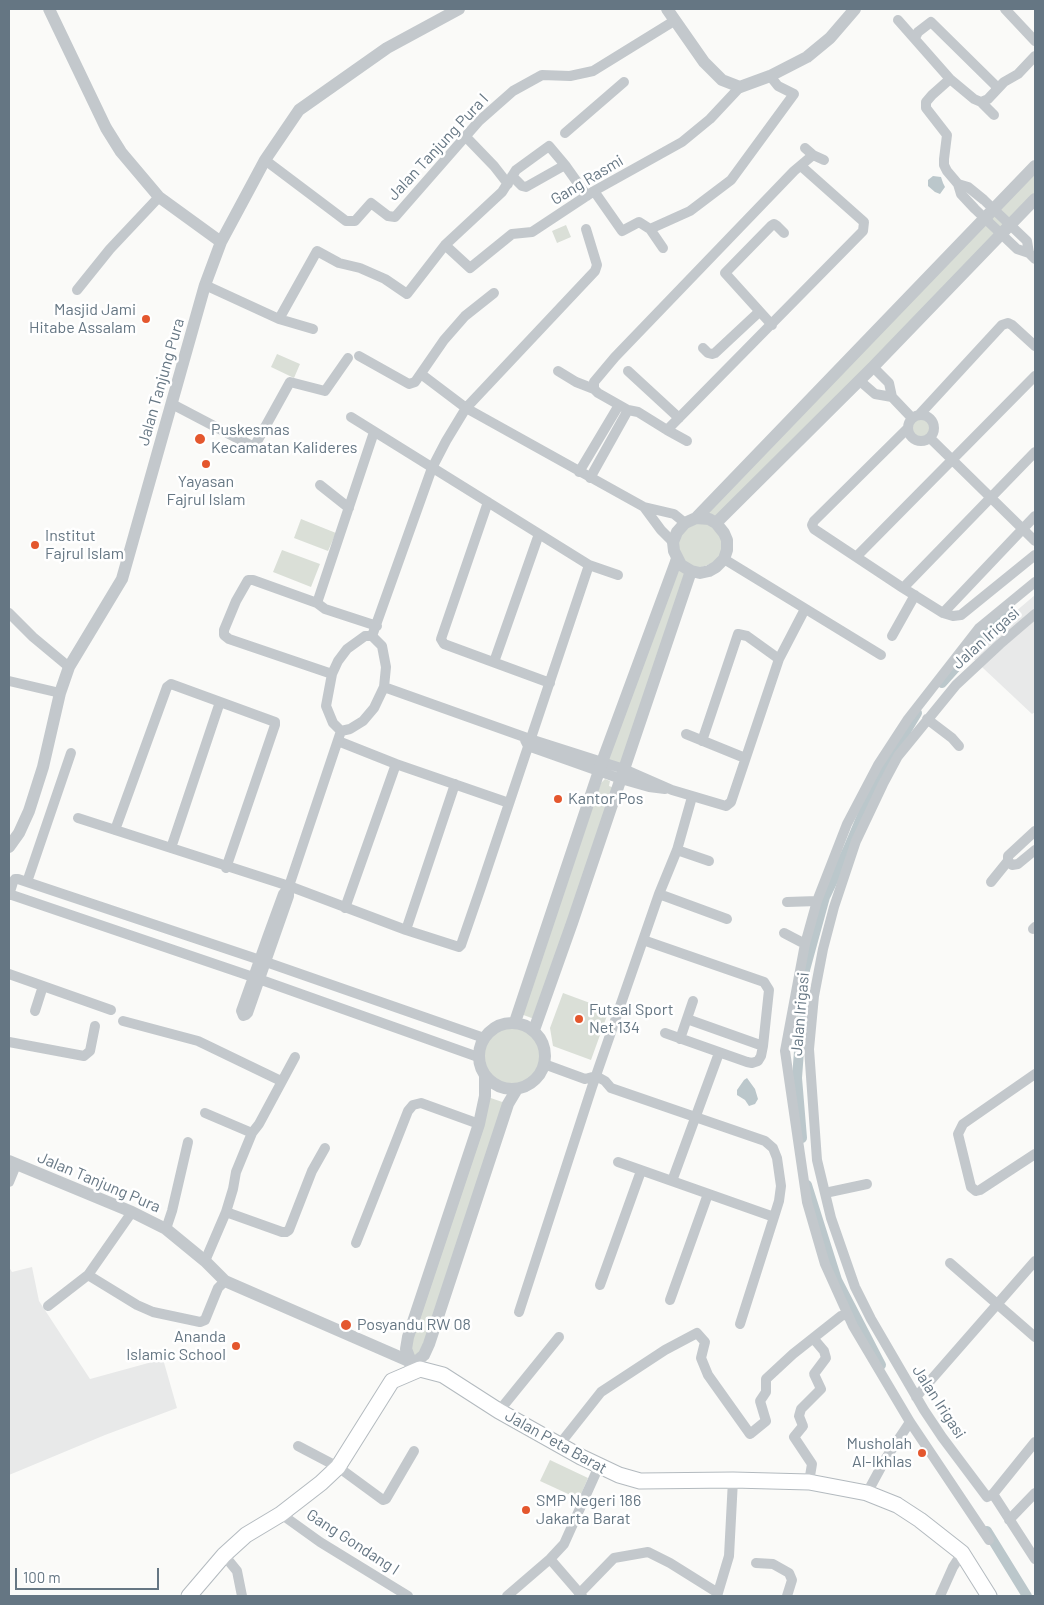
<!DOCTYPE html>
<style>
body{margin:0}
#map{position:relative;width:1044px;height:1605px;overflow:hidden;background:#fafaf8;font-family:Barlow,sans-serif}
canvas{display:block}
.frame{position:absolute;inset:0;border:10px solid #657683;pointer-events:none}
.scale{position:absolute;left:15px;top:1568px;width:144px;height:22px;box-sizing:border-box;border:2px solid #657683;border-top:0;padding-left:6px;font-size:15px;line-height:18px;white-space:nowrap;color:#657683;-webkit-text-stroke:4px #fff;paint-order:stroke}
</style>
<div id="map">
<canvas width="1044" height="1605"></canvas>
<div class="frame"></div>
<div class="scale">100 m</div>
</div>
<script>
const ctx = document.querySelector('canvas').getContext('2d');
ctx.lineJoin = 'round';
function fillPath(path, color) {
  ctx.fillStyle = color;
  ctx.fill(path, 'evenodd');
}
function poly(rows) {
  const path = new Path2D();
  for (const r of rows) {
    if (r.length === 3) {
      path.moveTo(r[0] + r[2], r[1]);
      path.arc(r[0], r[1], r[2], 0, 2 * Math.PI);
      continue;
    }
    path.moveTo(r[0], r[1]);
    for (let i = 2; i < r.length; i += 2) path.lineTo(r[i], r[i + 1]);
  }
  return path;
}
function strokePath(path, color, width, dash) {
  ctx.strokeStyle = color;
  ctx.lineWidth = width;
  ctx.lineCap = dash ? 'butt' : 'round';
  ctx.setLineDash(dash || []);
  ctx.stroke(path);
}
function write(font, color, halo, rows, align = 'center') {
  ctx.font = font + ' Barlow,sans-serif';
  ctx.lineWidth = 5;
  ctx.setLineDash([]);
  ctx.textBaseline = 'middle';
  ctx.strokeStyle = halo;
  ctx.fillStyle = color;
  for (const [text, x, y, turn = 0] of rows) {
    ctx.save();
    ctx.translate(x, y);
    ctx.rotate((+turn || 0) * Math.PI / 180);
    ctx.textAlign = isNaN(turn) ? turn : align;
    if (halo) ctx.strokeText(text, 0, 0);
    ctx.fillText(text, 0, 0);
    ctx.restore();
  }
}
fillPath(poly([
 [1035,595,1035,712,1032,714,967,653],
 [9,1267,12,1272,32,1267,39,1301,90,1379,163,1359,177,1408,105,1435,9,1475]
]), '#e8e9e9');
fillPath(poly([
 [1035,167,1035,199,717,523,724,533,724,559,691,571,624,769,602,762,667,585,673,542],
 [566,225,571,237,557,243,552,231],
 [277,354,300,364,294,378,271,367],
 [921,428,13],
 [301,519,336,533,328,551,294,538],
 [282,550,320,564,311,587,273,572],
 [605,779,610,781,609,786,617,789,537,1020,518,1013,601,783],
 [563,993,609,1010,591,1060,553,1046,550,1028],
 [512,1056,33],
 [485,1096,508,1104,429,1344,411,1362,408,1337],
 [550,1460,588,1478,579,1499,540,1481]
]), '#dadfd7');
fillPath(poly([
 [933,176,941,177,943,183,945,187,940,194,935,192,928,186,928,180],
 [747,1078,755,1089,758,1099,755,1104,749,1106,745,1100,737,1095,737,1090,744,1080]
]), '#bbc7cb');
strokePath(poly([
 [942,683,1009,608],
 [802,1138,797,1078,805,970,825,897,848,849,877,780,917,713],
 [807,1185,837,1280,881,1365],
 [987,1531,1027,1596]
]), '#bbc7cb', 10);
const secondary = poly([
 [189,1596,224,1555,246,1535,281,1514,321,1483,338,1467,392,1381,420,1369,443,1375,499,1411,581,1457,619,1475,640,1481,733,1480,809,1482,867,1493,897,1505,920,1520,962,1553,989,1596]
]);
strokePath(secondary, '#b3babf', 17);
strokePath(poly([
 [1005,9,1035,41],
 [898,20,950,79,932,95,926,102,926,108,947,135,944,159,944,165,947,171,958,184,961,194,975,209,1017,249,1029,253,1035,259],
 [915,38,918,32,931,22,997,87],
 [950,79,974,99,981,102,988,99,1004,82,1018,74,1035,56],
 [981,102,994,115],
 [565,133,624,82],
 [466,137,494,166,508,184],
 [805,148,813,155],
 [265,160,346,221,355,221,371,203,388,216,395,217,479,121,513,91,542,75,570,76,593,71,674,21],
 [801,166,864,222,863,231,667,430,638,412,628,410,598,393,594,389,594,382,615,357,794,171,813,155,824,160],
 [512,176,522,186,526,187,565,165,587,196],
 [958,184,968,187,984,200,1027,241,1029,253],
 [594,191,622,231,639,222,650,229,690,211,731,180,794,94,778,86,770,76],
 [650,229,663,248],
 [445,245,470,268,512,234,532,232,594,191,682,142,710,119,740,87],
 [205,285,279,319,317,251,339,263,360,268,385,279,407,294,445,245,502,192,516,170,549,146,565,165],
 [77,290,110,249,159,197],
 [279,319,313,329],
 [772,325,725,273,771,226,774,224,777,226,784,233],
 [703,348,708,353,712,354,715,353,759,312],
 [359,356,409,384,415,382,444,340,465,316,494,293],
 [873,367,889,383,892,397,912,418],
 [558,371,576,382,594,389],
 [628,371,679,418],
 [421,374,466,408,644,507,674,514,685,523],
 [860,381,875,394,892,397],
 [172,404,254,447,290,382,325,391,348,358],
 [921,428,13],
 [919,415,1002,325,1008,323,1012,325,1035,346],
 [351,417,589,565,618,575],
 [908,428,814,521,812,525,814,529,903,588,943,613,953,616,961,615,1035,555],
 [667,430,687,441],
 [930,438,1035,541],
 [579,472,619,405],
 [590,478,628,410],
 [320,485,349,508],
 [488,502,441,639,444,644,550,683],
 [644,507,661,530,673,542],
 [856,557,1035,376],
 [724,559,881,655],
 [903,588,1035,452],
 [317,603,374,432],
 [9,613,33,637,69,667],
 [943,613,1035,516],
 [1035,614,1000,644,956,685,898,756,883,784,856,841,834,907,823,949,814,996,809,1049,817,1160,831,1218,855,1287,871,1319,924,1410,942,1437,987,1497,993,1494,1035,1442],
 [365,636,372,636,382,646,386,667,384,687,374,708,363,721,350,729,341,731,333,723,326,706,332,674,338,661,347,649,365,636],
 [372,636,432,468,446,441,466,408,595,271,597,265,586,229],
 [892,636,915,595],
 [494,662,539,534],
 [332,674,229,639,224,635,224,630,236,601,248,580,253,580,317,603,325,609,377,626],
 [9,681,60,693],
 [384,687,530,739,624,769,672,790,726,806,731,802,779,659,805,609],
 [927,719,952,738,959,746],
 [686,734,745,758],
 [525,740,528,746,621,779,649,787,665,789],
 [338,741,396,764,509,803],
 [702,741,738,634,747,636,779,659],
 [78,818,289,886,406,930,459,947,461,945,481,887,589,565],
 [115,830,167,687,171,684,275,722,275,725,226,868],
 [171,848,220,702],
 [677,850,709,861],
 [1008,861,1012,865,1018,864,1035,850],
 [27,882,71,753],
 [991,882,1008,861,1008,856,1035,831],
 [289,886,283,894,268,935,241,1011,243,1016,246,1015,248,1013,289,896,289,886,341,731],
 [9,894,253,977,478,1057],
 [659,894,727,919],
 [9,895,13,882,15,879,18,879,266,962,484,1038],
 [787,902,817,901],
 [345,908,396,764],
 [1033,929,1035,927],
 [406,930,455,784],
 [784,933,805,944],
 [643,940,764,982,769,990,763,1046,761,1056,758,1061,752,1063,747,1062,665,1033],
 [9,974,111,1010],
 [35,1011,43,986],
 [687,1019,763,1046],
 [123,1021,198,1041,281,1081],
 [680,1039,693,1001],
 [9,1042,84,1056,90,1051,95,1026],
 [544,1064,585,1079,596,1076,605,1081,611,1088,765,1141,773,1148,777,1158,781,1186,779,1201,774,1217],
 [1035,1074,963,1124,958,1134,971,1187,976,1191,980,1190,1035,1154],
 [205,1113,252,1133],
 [618,1162,774,1217,740,1324],
 [672,1181,719,1053],
 [9,1182,16,1165],
 [825,1193,867,1184],
 [226,1212,282,1232,286,1232,289,1230,312,1171,325,1148],
 [166,1229,172,1211,188,1142],
 [356,1243,408,1111,413,1105,421,1103,479,1124],
 [205,1261,226,1212,233,1189,236,1172,252,1133,259,1124,295,1057],
 [950,1263,1035,1337],
 [88,1275,137,1305,153,1312,200,1322,205,1320,218,1288,225,1281],
 [600,1285,641,1171],
 [670,1300,708,1194],
 [48,1306,88,1275,132,1212],
 [519,1312,592,1087,659,894,677,850,692,797],
 [916,1397,1035,1261],
 [499,1411,559,1337],
 [559,1445,601,1392,665,1350,697,1333,705,1342,701,1358,708,1375,750,1434,766,1421,760,1401,766,1392,766,1379,793,1354,841,1316,847,1314],
 [298,1446,338,1467,383,1500,386,1499,414,1451],
 [809,1482,812,1464,794,1437,803,1426,799,1416,801,1409,821,1389,814,1374,826,1358,824,1351,813,1338],
 [867,1493,886,1458,910,1422],
 [993,1494,1035,1559],
 [281,1514,320,1542,408,1596],
 [1009,1520,1035,1493],
 [989,1540,910,1422,853,1326,825,1264,807,1202,785,1051,805,944,817,901,847,824,878,765,908,719,979,628,1035,582],
 [224,1555,237,1571,242,1596],
 [550,1559,582,1596],
 [756,1563,773,1564,789,1573,792,1580,787,1596],
 [579,1594,614,1558,648,1552,670,1563,718,1593],
 [507,1596,550,1559,564,1544,599,1466],
 [717,1596,729,1556,733,1480],
 [940,1596,953,1567,962,1553]
]), '#c3c8cc', 10);
strokePath(poly([
 [49,9,106,128,121,152,159,197,221,242],
 [667,9,704,62,722,80,740,87,770,76,807,57,830,38,855,9],
 [696,518,709,519,716,523,724,533,727,540,727,550,724,559,716,567,709,571,700,573,691,571,681,565,674,551,673,542,677,532,685,523,696,518,1035,166],
 [716,523,873,367,1035,199],
 [9,847,19,833,29,811,43,767,60,693,69,667,122,579,205,285,221,242,265,160,299,110,387,48,459,9],
 [515,1022,602,762,677,559],
 [512,1056,33],
 [534,1030,572,923,691,571],
 [9,1161,132,1212,166,1229,205,1261,225,1281,411,1362],
 [411,1362,418,1360,424,1355,429,1344,508,1104,517,1089],
 [410,1364,411,1362,406,1349,408,1337,479,1124,485,1096,485,1075]
]), '#c3c8cc', 12);
strokePath(secondary, '#fff', 15);
for (const [x, y, r, color] of [
 [146,319,5,"#e4572e"],
 [200,439,6,"#e4572e"],
 [206,464,5,"#e4572e"],
 [35,545,5,"#e4572e"],
 [558,799,5,"#e4572e"],
 [579,1019,5,"#e4572e"],
 [346,1325,6,"#e4572e"],
 [236,1346,5,"#e4572e"],
 [922,1453,5,"#e4572e"],
 [526,1510,5,"#e4572e"]
]) {
  const dot = new Path2D();
  dot.arc(x, y, r, 0, 2 * Math.PI);
  ctx.fillStyle = color;
  ctx.fill(dot);
  strokePath(dot, '#fff', 2);
}
write('16px', '#657683', '#fff', [
 ["Jalan Tanjung Pura I",438,147,-47],
 ["Gang Rasmi",587,180,-31],
 ["Jalan Tanjung Pura",161,382,-74],
 ["Jalan Irigasi",986,638,-42],
 ["Jalan Irigasi",800,1014,-85],
 ["Jalan Tanjung Pura",99,1182,23],
 ["Jalan Irigasi",939,1402,57],
 ["Jalan Peta Barat",556,1442,29],
 ["Gang Gondang I",353,1542,33]
]);
write('16px', '#657683', '#fff', [
 ["Masjid Jami",136,310,"right"],
 ["Hitabe Assalam",136,328,"right"],
 ["Puskesmas",211,430],
 ["Kecamatan Kalideres",211,448],
 ["Yayasan",206,482,"center"],
 ["Fajrul Islam",206,500,"center"],
 ["Institut",45,536],
 ["Fajrul Islam",45,554],
 ["Kantor Pos",568,799],
 ["Futsal Sport",589,1010],
 ["Net 134",589,1028],
 ["Posyandu RW 08",357,1325],
 ["Ananda",226,1337,"right"],
 ["Islamic School",226,1355,"right"],
 ["Musholah",912,1444,"right"],
 ["Al-Ikhlas",912,1462,"right"],
 ["SMP Negeri 186",536,1501],
 ["Jakarta Barat",536,1519]
], 'left');
</script>
